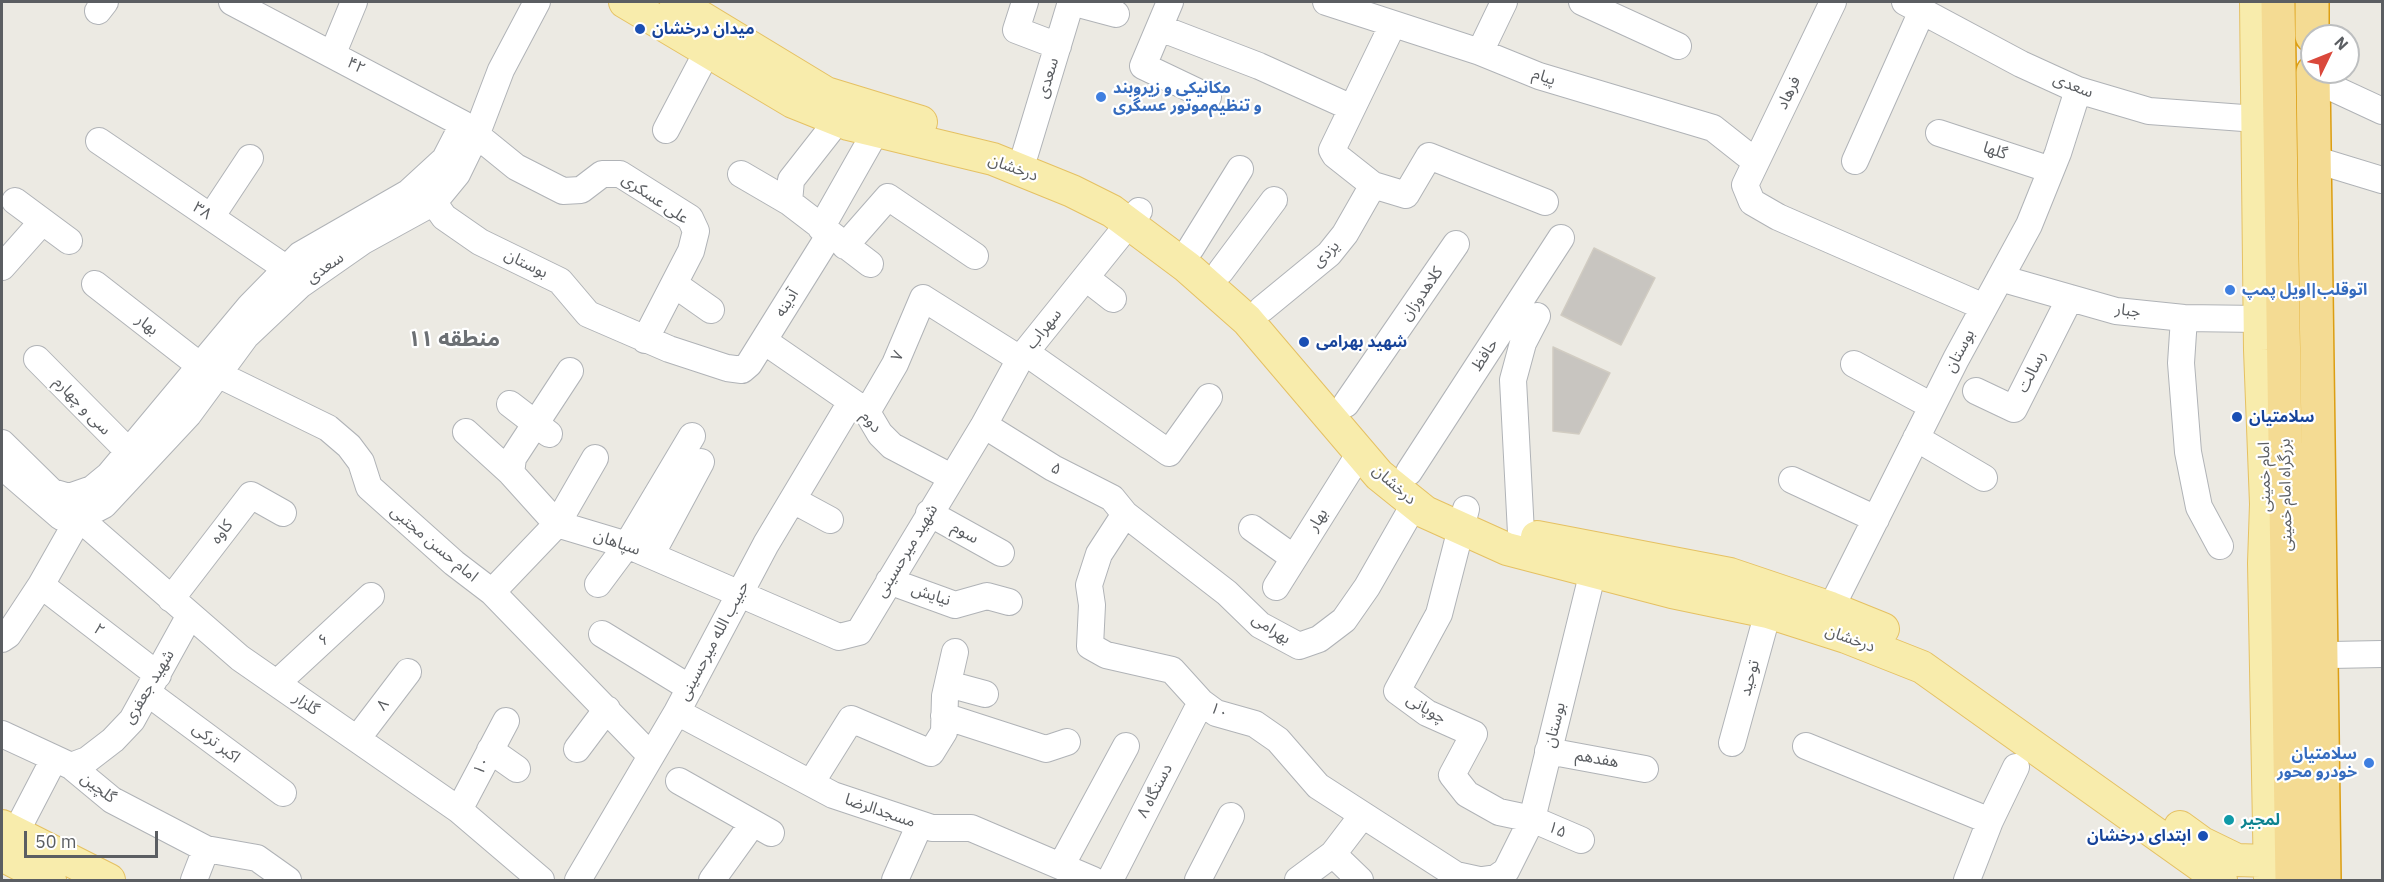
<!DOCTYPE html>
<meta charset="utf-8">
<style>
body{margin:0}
#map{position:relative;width:2384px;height:882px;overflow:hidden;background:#eceae3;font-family:"IBM Plex Sans",sans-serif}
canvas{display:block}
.frame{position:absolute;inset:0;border:3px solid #5b5e62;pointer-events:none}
.north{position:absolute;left:2300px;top:24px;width:60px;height:60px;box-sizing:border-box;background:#fff;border:2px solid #bdbfc0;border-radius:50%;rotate:47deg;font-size:16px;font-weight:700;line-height:24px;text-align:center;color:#5b5e62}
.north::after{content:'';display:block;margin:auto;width:21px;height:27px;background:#da483b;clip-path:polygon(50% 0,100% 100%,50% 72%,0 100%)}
.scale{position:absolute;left:24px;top:831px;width:134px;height:27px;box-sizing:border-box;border:3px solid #5b5e62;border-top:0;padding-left:8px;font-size:18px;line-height:21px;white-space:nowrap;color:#5b5e62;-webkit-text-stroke:4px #fff;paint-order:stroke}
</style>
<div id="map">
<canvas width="2384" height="882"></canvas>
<div class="frame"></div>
<div class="north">N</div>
<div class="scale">50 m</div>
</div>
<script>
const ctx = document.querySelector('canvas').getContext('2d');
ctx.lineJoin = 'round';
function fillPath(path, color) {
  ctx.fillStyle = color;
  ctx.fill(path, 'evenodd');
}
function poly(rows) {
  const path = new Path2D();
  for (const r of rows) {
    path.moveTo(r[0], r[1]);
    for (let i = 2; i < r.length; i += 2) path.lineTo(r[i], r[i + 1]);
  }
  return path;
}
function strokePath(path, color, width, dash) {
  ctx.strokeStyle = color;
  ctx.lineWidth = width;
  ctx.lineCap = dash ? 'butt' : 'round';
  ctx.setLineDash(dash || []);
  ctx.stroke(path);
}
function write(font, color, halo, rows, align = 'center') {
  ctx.font = font + ' "IBM Plex Sans","Noto Sans Arabic",sans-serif';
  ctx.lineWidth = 4.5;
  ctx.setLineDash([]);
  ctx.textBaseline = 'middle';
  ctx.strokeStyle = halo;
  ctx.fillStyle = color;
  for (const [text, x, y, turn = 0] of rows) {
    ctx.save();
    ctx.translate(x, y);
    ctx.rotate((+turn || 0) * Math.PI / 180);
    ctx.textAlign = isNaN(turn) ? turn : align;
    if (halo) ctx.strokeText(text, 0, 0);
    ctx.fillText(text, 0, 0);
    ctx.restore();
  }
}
const building = poly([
 [1594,248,1655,278,1621,345,1561,315,1594,248],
 [1553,347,1610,373,1579,434,1553,431,1553,347]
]);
fillPath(building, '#c8c5c0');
strokePath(building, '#d1ccc2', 1.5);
const minor = poly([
 [232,2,463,124,516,167,563,191,581,190,602,174,620,174,690,218,696,231,691,251,645,340],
 [1025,2,1016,30,1058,46],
 [1071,2,1116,14],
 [1170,2,1143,66,1208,97],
 [1326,2,1480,52,1539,76,1713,128,1756,162],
 [1582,2,1678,46],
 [1833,2,1745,185,1752,202,1778,217,1984,307],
 [1905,2,2021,64,2078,90,2149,111,2257,119],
 [98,11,105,2],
 [1393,24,1332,150,1335,155,1373,185,1406,195,1429,156,1545,202],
 [1160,28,1259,66,1352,108],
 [1480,52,1504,2],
 [333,53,354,2],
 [2326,85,2382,111],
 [838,120,791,180,789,202,870,264],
 [666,130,708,50],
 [1939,133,2051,170],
 [99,141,287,269,297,281],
 [1025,154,1071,2],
 [1855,161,1922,11],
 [2326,163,2382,180],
 [741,174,789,202],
 [425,190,444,217,480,242,560,281,588,314,669,349,727,368,742,370,749,364,830,234],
 [15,201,69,241],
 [211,217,250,158],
 [821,228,876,131],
 [845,246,888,197,975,256],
 [1191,248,1240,169],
 [2,267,42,222],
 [1221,271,1274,200],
 [1086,278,1113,299],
 [2000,278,2116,311,2184,318,2260,319],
 [95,284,199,365,328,428,349,446,361,462,369,487,454,563,492,592,651,756],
 [674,284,711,310],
 [1262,309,1329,254,1345,234,1373,185],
 [2184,318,2181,363,2188,452,2199,507,2220,546],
 [764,341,867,412,880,434,892,446,951,477],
 [1025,352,1169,453,1209,397],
 [37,359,140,463],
 [1854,364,1932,406],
 [1976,391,2014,409,2070,298],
 [510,404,549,434],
 [1346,404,1456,244],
 [867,412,895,364,923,298,1020,359],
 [984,425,1053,468,1112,498,1125,514,1227,593,1260,625,1299,646,1319,639,1344,620,1367,587,1415,503],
 [466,432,511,473,557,524,627,545,839,637,859,632,984,425,1020,359,1139,211],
 [1916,438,1984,478],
 [2,443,52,492,69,497,92,489,109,475,250,306,300,255,408,193,445,159,460,130],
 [2,466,61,517,79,518,104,505,188,415,246,336,300,285,363,241,434,202,457,174,477,133,501,70,537,2],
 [1409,472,1561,238],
 [511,473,513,458,570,371],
 [1792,480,1876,519],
 [793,500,830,520],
 [73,505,79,518,240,658,459,810,541,880],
 [1466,509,1439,614,1397,691,1427,713,1474,734,1452,775,1467,794,1499,812,1532,819,1581,840],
 [929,513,1001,553],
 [1125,514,1099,554,1089,585,1092,605,1090,646,1106,655,1172,670,1201,702,1216,713,1255,724,1278,740,1318,786,1456,875,1479,880],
 [1252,528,1294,558],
 [1521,533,1513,380,1523,343,1537,316],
 [651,555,701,462],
 [889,581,955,605,987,596,1009,602],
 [598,584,627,545,692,436],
 [41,585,158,675],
 [1276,587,1360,453],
 [492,592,557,524,595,458],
 [171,599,251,495,283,513],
 [1831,608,1956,359,2029,225,2058,153,2078,90],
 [602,634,690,688],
 [2,639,8,635,41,585,79,518],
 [2331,655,2382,654],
 [277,683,371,596],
 [948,684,985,694],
 [148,693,283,793],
 [677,712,833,795,932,828,971,828,1093,880],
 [944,716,1046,749,1067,742],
 [2,734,71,766,87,760,113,740,132,720,190,615],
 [357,739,408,672],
 [1732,743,1768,612],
 [1806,746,1990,821],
 [577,749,607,709],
 [490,750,517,769],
 [1548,751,1645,769],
 [71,766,112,800,206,849,257,858,288,880],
 [679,781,771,833],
 [811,783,851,719,931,753,944,732,945,696,955,652],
 [459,810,506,721],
 [16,832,54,759],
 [1333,854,1360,880],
 [1061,866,1126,746],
 [194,880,206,849],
 [578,880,677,712,766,544,851,402],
 [712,880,753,823],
 [895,880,920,824],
 [1110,880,1201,702],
 [1198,880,1231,816],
 [1298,880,1333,854,1362,816],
 [1482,880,1496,878,1506,871,1532,819,1597,555],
 [1967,880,1990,821,2016,767]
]);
const major = poly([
 [625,2,793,102,848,124,993,159,1072,191,1112,211,1187,267,1247,320,1379,475,1425,512,1507,549,1672,592,1768,612,1846,637,1922,667,2221,880],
 [676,2,826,93,921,122],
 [2256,2,2260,350,2266,504,2264,563,2270,880],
 [1537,537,1730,574,1831,608,1883,629],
 [2,826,109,880],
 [2180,827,2202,843,2237,860,2269,861],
 [2,855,50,880]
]);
const highway = poly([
 [2278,2,2292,880],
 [2312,2,2312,36],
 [2313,72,2324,880]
]);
strokePath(minor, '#b0b3b7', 28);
strokePath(major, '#e5c163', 34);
strokePath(highway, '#dc9e13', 36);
strokePath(minor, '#fff', 26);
strokePath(major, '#f8ecac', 32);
strokePath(highway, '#f4db93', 33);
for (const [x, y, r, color] of [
 [640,29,6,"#1a4fb4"],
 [1101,97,6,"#3f7fe0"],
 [2230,290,6,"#3f7fe0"],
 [1304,342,6,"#1a4fb4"],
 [2237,417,6,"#1a4fb4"],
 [2369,763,6,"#3f7fe0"],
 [2229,820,6,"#0f9aa8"],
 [2203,836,6,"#1a4fb4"]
]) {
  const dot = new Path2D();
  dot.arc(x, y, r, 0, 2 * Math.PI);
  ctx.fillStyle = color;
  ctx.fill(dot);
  strokePath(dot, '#fff', 2);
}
write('bold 16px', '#164399', '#fff', [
 ["میدان درخشان",652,29],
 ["شهید بهرامی",1316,342],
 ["سلامتیان",2249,417],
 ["ابتدای درخشان",2191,836,"right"]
], 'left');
write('16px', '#5b5e62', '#fff', [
 ["۴۲",356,66,28],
 ["پیام",1544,77,19],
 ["سعدی",1048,78,-73],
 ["سعدی",2073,86,21],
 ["فرهاد",1789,93,-64],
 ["گلها",1995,151,19],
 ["درخشان",1013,168,20],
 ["علی عسکری",655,199,34],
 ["۳۸",202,211,34],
 ["یزدی",1326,254,-44],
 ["بوستان",526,264,26],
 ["سعدی",325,268,-35],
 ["کلاهدوزان",1422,294,-55],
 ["آدینه",787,303,-58],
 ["جبار",2128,311,8],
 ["بهار",147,325,38],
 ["سهراب",1044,329,-51],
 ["بوستان",1960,351,-62],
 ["حافظ",1485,355,-57],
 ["۷",898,356,-66],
 ["رسالت",2032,372,-63],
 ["سی و چهارم",82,406,46],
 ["دوم",871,422,51],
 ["۵",1056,469,27],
 ["امام خمینی",2265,477,-91],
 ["درخشان",1394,485,41],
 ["بزرگراه امام خمینی",2286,495,-91],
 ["بهار",1318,520,-58],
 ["کاوه",222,532,-52],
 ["سوم",965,533,29],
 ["سپاهان",617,543,19],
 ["امام حسن مجتبی",434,544,40],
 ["شهید میرحسینی",907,551,-59],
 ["نیایش",931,595,18],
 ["بهرامی",1271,629,33],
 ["۲",99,630,37],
 ["درخشان",1850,639,20],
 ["۶",324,640,-43],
 ["حبیب الله میرحسینی",714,641,-62],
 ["توحید",1750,678,-75],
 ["شهید جعفری",149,687,-59],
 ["گلزار",306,704,35],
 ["۸",383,705,-52],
 ["چوپانی",1426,709,30],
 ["۱۰",1219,711,26],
 ["بوستان",1555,725,-76],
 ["اکبر ترکی",216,743,37],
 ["هفدهم",1597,759,10],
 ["۱۰",482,766,-62],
 ["گلچین",98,788,37],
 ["۸ دستگاه",1155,791,-63],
 ["مسجدالرضا",880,811,19],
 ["۱۵",1557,830,24]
]);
write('bold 16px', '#366cbe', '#fff', [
 ["مکانیکی و زیروبند",1113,88],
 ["و تنظیم‌موتور عسگری",1113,106],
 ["اتوقلب|اویل پمپ",2242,290],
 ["سلامتیان",2357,754,"right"],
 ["خودرو محور",2357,772,"right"]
], 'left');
write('bold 16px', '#0d838f', '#fff', [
 ["لمجیر",2241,820]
], 'left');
write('bold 22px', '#6c7074', '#fff', [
 ["منطقه ۱۱",454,340]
]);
</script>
